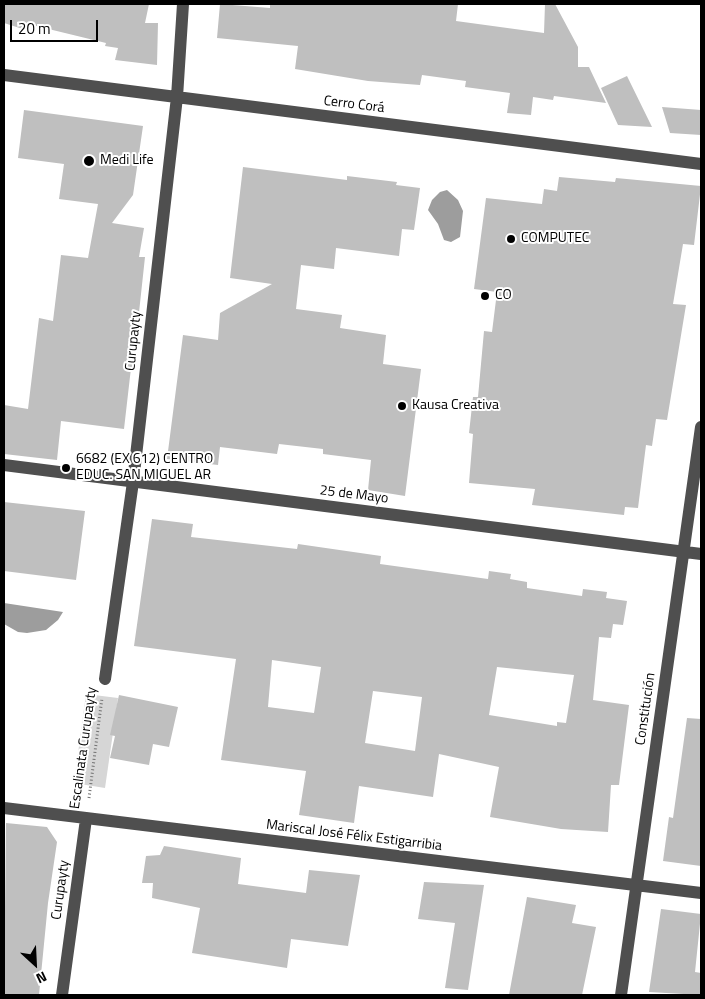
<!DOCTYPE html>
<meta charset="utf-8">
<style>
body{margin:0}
#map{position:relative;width:705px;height:999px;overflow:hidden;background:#fff;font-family:"Titillium Web",sans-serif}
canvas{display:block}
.frame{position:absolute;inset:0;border:5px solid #000;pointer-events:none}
.north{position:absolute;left:10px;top:939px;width:50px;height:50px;-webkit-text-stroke:4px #fff;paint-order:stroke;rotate:155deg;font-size:14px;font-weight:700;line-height:20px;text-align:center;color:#000}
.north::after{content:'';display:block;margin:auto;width:18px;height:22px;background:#000;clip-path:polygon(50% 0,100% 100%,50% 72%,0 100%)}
.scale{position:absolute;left:10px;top:20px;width:88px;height:22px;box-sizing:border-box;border:2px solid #000;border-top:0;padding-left:6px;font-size:15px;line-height:18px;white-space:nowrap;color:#000;-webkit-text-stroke:4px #fff;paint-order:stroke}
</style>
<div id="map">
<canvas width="705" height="999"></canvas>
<div class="frame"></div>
<div class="north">N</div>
<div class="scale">20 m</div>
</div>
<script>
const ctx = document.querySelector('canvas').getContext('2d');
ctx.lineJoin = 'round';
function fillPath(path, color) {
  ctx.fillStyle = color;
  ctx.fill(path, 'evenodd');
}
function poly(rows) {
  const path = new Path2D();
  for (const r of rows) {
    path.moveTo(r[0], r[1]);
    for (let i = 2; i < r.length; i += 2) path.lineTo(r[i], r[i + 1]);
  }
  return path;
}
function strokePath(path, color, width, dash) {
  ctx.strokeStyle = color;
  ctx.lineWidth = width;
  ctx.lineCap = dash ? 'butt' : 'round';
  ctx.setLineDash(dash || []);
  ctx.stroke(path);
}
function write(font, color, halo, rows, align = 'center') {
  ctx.font = font + ' "Titillium Web",sans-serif';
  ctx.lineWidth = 4;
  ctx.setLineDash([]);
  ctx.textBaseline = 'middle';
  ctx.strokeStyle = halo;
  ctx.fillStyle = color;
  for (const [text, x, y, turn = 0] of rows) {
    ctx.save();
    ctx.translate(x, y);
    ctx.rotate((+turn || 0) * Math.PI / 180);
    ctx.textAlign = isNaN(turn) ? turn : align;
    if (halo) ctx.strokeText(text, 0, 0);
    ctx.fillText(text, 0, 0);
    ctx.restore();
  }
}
fillPath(poly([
 [86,694,118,698,105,788,74,783]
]), '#d6d6d6');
fillPath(poly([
 [447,190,458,200,463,211,460,237,451,242,444,240,438,224,428,210,432,200,440,192],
 [4,603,63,612,58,620,46,630,27,633,18,632,4,624]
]), '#9d9d9d');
fillPath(poly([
 [4,4,149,4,145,23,158,23,157,65,115,60,118,48,105,46,106,43,28,24,26,30,4,23],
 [220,4,270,8,270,4,458,4,456,21,544,33,545,4,555,4,578,47,578,67,589,67,606,103,554,96,553,100,533,97,531,115,507,113,510,93,465,87,466,81,422,75,420,85,368,81,295,69,298,46,217,38],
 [627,76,652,127,618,125,601,88],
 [662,107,701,110,701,135,670,133],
 [24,110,143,126,133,195,112,223,144,228,139,257,145,257,133,368,131,368,124,429,61,421,57,460,4,454,4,405,28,409,39,318,53,321,61,255,88,258,98,204,59,199,64,164,18,158],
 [243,167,347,180,347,176,397,182,396,185,420,188,414,230,402,229,399,256,336,248,334,269,301,265,296,309,342,315,340,328,386,335,383,364,421,369,405,496,368,490,371,460,323,454,323,449,279,444,277,454,220,447,218,465,167,459,183,335,218,340,220,313,272,284,230,278],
 [559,177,615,182,616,178,701,186,694,245,683,244,673,304,686,305,667,420,656,419,652,446,646,445,638,508,625,507,624,515,532,505,535,489,469,483,473,434,469,433,473,397,478,397,484,331,492,332,497,292,474,289,486,198,542,204,544,189,557,191],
 [4,502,85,511,76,580,4,571],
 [152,519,193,524,191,537,297,549,298,544,381,556,380,564,488,579,489,571,511,574,510,579,527,582,527,588,582,596,583,589,607,592,606,598,627,601,623,625,613,624,611,638,599,637,593,700,629,705,619,785,611,785,608,832,561,829,490,817,499,767,439,754,433,797,359,786,354,823,299,815,306,771,221,760,236,659,134,646],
 [272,660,321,667,314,713,268,707],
 [497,667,574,675,566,723,557,722,557,726,489,715],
 [373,691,422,697,415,751,365,743],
 [119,695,178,707,169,747,153,744,149,765,110,758,115,736,110,735],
 [687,718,701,719,701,866,663,861,669,817,673,818],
 [6,823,47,827,57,842,48,903,39,995,4,995],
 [164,846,241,858,238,884,306,893,309,870,360,875,348,946,291,939,287,968,192,953,200,908,152,898,153,883,142,883,146,856,160,855],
 [424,882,484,885,468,990,445,988,455,923,418,919],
 [527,897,576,905,572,923,596,927,582,995,509,995],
 [661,909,701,914,695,972,701,973,701,995,649,992]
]), '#bfbfbf');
strokePath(poly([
 [89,798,102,698]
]), '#717171', 3, [1, 2.5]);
strokePath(poly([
 [4,75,701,164],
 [4,465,701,554],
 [105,679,133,482,177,97,183,4],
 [4,808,701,893],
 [62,995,86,819],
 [621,995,701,427]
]), '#4f4f4f', 12);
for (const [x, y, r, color] of [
 [89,161,6,"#000"],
 [511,239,5,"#000"],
 [485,296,5,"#000"],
 [402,406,5,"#000"],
 [66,468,5,"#000"]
]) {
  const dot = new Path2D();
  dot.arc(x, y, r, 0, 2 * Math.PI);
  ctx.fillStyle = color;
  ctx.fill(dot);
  strokePath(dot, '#fff', 2);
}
write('14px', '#000', '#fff', [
 ["Cerro Corá",354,105,7],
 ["Curupayty",134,341,-84],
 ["25 de Mayo",354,495,7],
 ["Constitución",646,709,-82],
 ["Escalinata Curupayty",84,748,-82],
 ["Mariscal José Félix Estigarribia",354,836,7],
 ["Curupayty",61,890,-82]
]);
write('14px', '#000', '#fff', [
 ["Medi Life",100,161],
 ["COMPUTEC",521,239],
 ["CO",495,296],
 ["Kausa Creativa",412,406],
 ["6682 (EX 612) CENTRO",76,460],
 ["EDUC. SAN MIGUEL AR",76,476]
], 'left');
</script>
